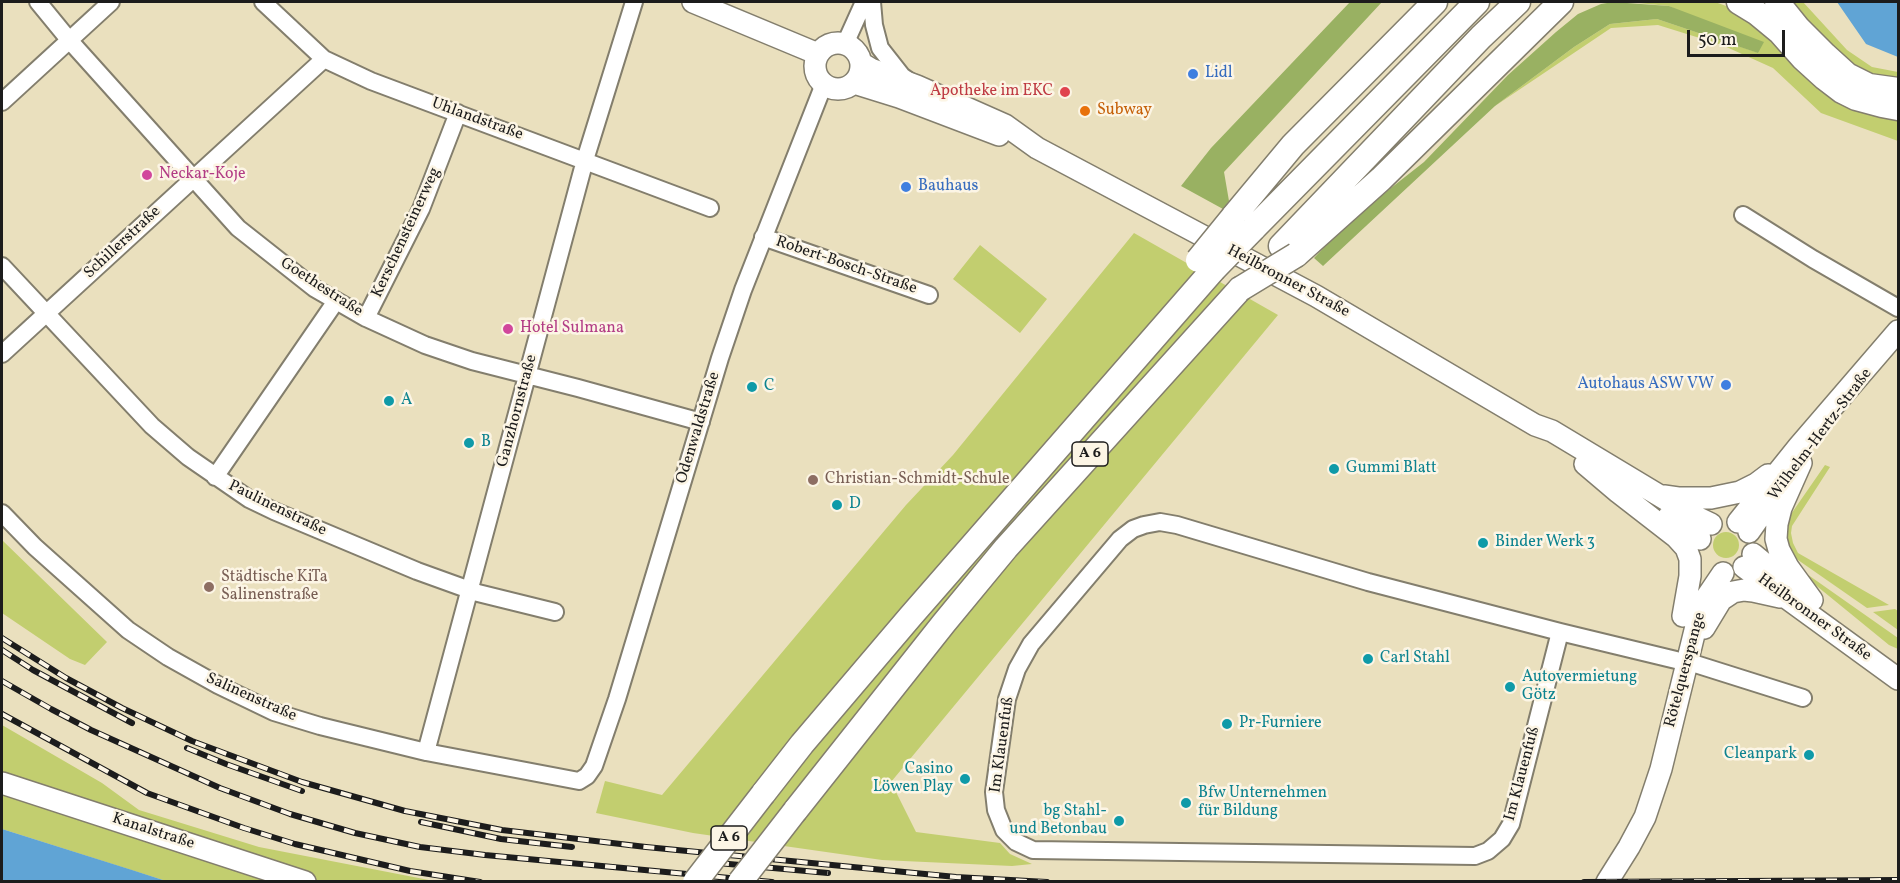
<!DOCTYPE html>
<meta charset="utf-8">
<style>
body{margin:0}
#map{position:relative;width:1900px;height:883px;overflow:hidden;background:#eae0be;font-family:Vollkorn,serif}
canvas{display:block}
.frame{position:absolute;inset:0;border:3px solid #1c1c1c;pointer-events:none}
.scale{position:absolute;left:1687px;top:30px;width:98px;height:27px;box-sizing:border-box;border:3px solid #1c1c1c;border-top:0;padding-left:8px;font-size:18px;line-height:21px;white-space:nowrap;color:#1c1c1c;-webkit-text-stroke:4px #fcf5e5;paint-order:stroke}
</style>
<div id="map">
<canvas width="1900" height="883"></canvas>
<div class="frame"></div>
<div class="scale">50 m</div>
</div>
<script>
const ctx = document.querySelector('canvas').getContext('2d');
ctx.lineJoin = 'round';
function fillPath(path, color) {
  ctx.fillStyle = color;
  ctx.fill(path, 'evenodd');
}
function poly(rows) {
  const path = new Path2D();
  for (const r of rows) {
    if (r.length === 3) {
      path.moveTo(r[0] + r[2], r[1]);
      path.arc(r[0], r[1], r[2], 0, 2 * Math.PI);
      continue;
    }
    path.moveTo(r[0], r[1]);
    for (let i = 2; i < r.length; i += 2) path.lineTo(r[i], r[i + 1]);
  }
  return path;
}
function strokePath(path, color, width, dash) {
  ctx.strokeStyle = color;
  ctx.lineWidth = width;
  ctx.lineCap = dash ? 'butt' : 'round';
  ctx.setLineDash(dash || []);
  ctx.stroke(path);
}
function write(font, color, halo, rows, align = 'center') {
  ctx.font = font + ' Vollkorn,serif';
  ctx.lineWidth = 5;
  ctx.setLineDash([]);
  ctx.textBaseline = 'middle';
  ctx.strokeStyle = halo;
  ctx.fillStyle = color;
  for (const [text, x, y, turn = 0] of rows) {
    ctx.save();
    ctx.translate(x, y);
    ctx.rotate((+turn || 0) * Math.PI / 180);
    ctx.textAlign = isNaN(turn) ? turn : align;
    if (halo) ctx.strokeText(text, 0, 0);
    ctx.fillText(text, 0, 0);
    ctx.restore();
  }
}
fillPath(poly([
 [1627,2,1715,2,1729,7,1898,119,1898,141,1821,113,1773,68,1722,45,1658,25,1611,28,1495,106,1574,47,1610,24,1657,19,1759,53,1669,6],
 [1790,2,1803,2,1847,50,1872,67,1898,72,1898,80,1874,74,1845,61],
 [1134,233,1278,315,891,782,916,832,1000,843,1010,854,1032,864,1012,866,882,860,693,833,596,813,605,781,662,795,906,505,953,455],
 [980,245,1047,299,1020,333,953,279],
 [1825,465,1830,467,1792,526,1791,533,1793,543,1798,553,1889,605,1867,608,1798,560,1790,552,1787,544,1785,528,1789,517],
 [1726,545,13],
 [2,540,107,642,85,665,70,659,2,613],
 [1804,572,1898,638,1898,649,1889,645,1802,574],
 [1895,609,1898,611,1898,630,1873,612],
 [2,725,102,783,139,810,259,847,434,881,166,881,2,829]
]), '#c2ce6f');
fillPath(poly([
 [1350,2,1382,2,1224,172,1229,201,1223,209,1181,186,1211,148],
 [1613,2,1669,6,1764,42,1758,53,1657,19,1610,24,1574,47,1495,106,1323,266,1314,258,1349,221,1424,162,1508,75,1556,32,1578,14,1601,4]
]), '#99b162');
fillPath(poly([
 [1837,2,1898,2,1898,57,1866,44],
 [2,829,132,870,166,881,2,881]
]), '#60a4d5');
const minor = poly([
 [38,2,70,41,238,228,314,288,366,318,425,345,472,361,578,388,701,422],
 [263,2,324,59,371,81,710,208],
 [872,2,874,25,880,48,902,76,909,81],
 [845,44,864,2],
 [2,102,111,2],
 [1743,215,1813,259,1898,308],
 [763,237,929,295],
 [2,266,152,426,188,457,249,499,274,511,417,571,478,593,555,612],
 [366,318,421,209,458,113],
 [2,354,324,59],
 [215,477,336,301],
 [2,513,35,547,128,630,168,657,218,685,274,712,320,726,426,752,579,781,587,776,594,766,617,699,720,358,743,290,824,84],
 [1560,632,1511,824,1502,839,1488,851,1475,856,1033,850,1016,842,1004,830,996,810,994,792,1007,699,1017,669,1031,644,1120,539,1133,529,1144,525,1160,522,1177,525,1368,582,1560,632,1676,660],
 [1689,662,1803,698],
 [426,752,585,160,634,2]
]);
const major = poly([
 [693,2,818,54],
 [838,66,23],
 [861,63,871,69,917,86,1005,125,1037,148,1316,296,1535,425,1552,431,1690,514,1711,524],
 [854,83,899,97,999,135],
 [1801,463,1781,508,1777,524,1776,539,1779,550,1788,567,1812,600],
 [1585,464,1618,492,1676,537,1686,548,1690,559,1690,576,1683,616],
 [1664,496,1678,498,1711,498,1740,492,1756,484,1768,475],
 [1669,516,1700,539],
 [1738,522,1799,446,1898,331],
 [1749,532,1768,505],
 [1753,554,1782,578],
 [1744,567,1898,679],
 [1704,628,1721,600,1733,592,1744,590,1753,591,1780,597],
 [2,783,305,882],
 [1607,882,1629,847,1645,817,1661,769,1698,618,1704,601,1723,573]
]);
const highway = poly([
 [1739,2,1757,13,1780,32,1803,58,1825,78,1842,91,1856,98,1882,105,1898,108],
 [1777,2,1798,28,1825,55,1847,75,1869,86,1898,90],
 [1233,217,1293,145,1435,2],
 [1253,229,1477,2],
 [1281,246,1481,37,1518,2],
 [1296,255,1381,179,1561,2],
 [763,794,802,744,910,617,1213,270],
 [795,811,944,623,1006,548,1240,289]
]);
strokePath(minor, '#837e6d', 20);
strokePath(major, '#837e6d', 24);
strokePath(highway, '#837e6d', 27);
strokePath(minor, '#fff', 16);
strokePath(major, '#fff', 21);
strokePath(highway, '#fff', 24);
const rail = poly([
 [2,638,66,678,122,708,192,741,302,782,405,811,502,830,646,847,956,877,1047,882],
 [2,650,33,670,132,723],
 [2,681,51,709,91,730,220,788,290,814,355,833,420,847,485,855,772,882],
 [2,714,147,793,244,828,295,844,410,871,480,882],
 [187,748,226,764,302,791],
 [421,822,501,839,572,847],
 [718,863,828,873],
 [1584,882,1898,880]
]);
strokePath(rail, '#1c1c1c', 6);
strokePath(rail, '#fcf5e5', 4, [11]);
const highwayBridge = poly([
 [1198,260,1233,217],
 [1213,270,1253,229],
 [1240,289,1296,255],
 [695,882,763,794],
 [740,882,795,811]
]);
strokePath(highwayBridge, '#837e6d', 27, []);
strokePath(highwayBridge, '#fff', 24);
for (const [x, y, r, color] of [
 [1193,74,6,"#3f7fe0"],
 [1065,92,6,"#e0444e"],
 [1085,111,6,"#e8710a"],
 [147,175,6,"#d1479c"],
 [906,187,6,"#3f7fe0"],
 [508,329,6,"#d1479c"],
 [1726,385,6,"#3f7fe0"],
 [752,387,6,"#0f9aa8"],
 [389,401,6,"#0f9aa8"],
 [469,443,6,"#0f9aa8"],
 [1334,469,6,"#0f9aa8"],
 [813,480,6,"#8d6e63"],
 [837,505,6,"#0f9aa8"],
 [1483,543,6,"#0f9aa8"],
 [209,587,6,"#8d6e63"],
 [1368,659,6,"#0f9aa8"],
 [1510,687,6,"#0f9aa8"],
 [1227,724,6,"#0f9aa8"],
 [1809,755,6,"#0f9aa8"],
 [965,779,6,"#0f9aa8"],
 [1186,803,6,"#0f9aa8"],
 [1119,821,6,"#0f9aa8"]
]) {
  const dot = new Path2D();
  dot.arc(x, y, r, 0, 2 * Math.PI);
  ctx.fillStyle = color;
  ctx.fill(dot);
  strokePath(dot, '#fcf5e5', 2);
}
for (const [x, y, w] of [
 [1090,454,36],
 [729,838,36]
]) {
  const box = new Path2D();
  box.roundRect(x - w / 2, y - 12, w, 24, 4.5);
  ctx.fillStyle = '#fcf5e5';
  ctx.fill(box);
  strokePath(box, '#1c1c1c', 1.5);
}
write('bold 15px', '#1c1c1c', null, [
 ["A 6",1090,454],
 ["A 6",729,838]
]);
write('16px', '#366cbe', '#fcf5e5', [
 ["Lidl",1205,74],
 ["Bauhaus",918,187],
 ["Autohaus ASW VW",1714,385,"right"]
], 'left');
write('16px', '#be3a42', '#fcf5e5', [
 ["Apotheke im EKC",1053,92]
], 'right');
write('16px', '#c56008', '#fcf5e5', [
 ["Subway",1097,111]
], 'left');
write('16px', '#1c1c1c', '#fcf5e5', [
 ["Uhlandstraße",477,120,20],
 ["Kerschensteinerweg",407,233,-65],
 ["Schillerstraße",123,243,-43],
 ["Robert-Bosch-Straße",846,266,19],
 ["Heilbronner Straße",1288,282,28],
 ["Goethestraße",321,288,33],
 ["Ganzhornstraße",518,411,-75],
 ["Odenwaldstraße",699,428,-73],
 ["Wilhelm-Hertz-Straße",1821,435,-53],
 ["Paulinenstraße",277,509,26],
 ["Heilbronner Straße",1814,618,36],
 ["Rötelquerspange",1686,670,-75],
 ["Salinenstraße",251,698,24],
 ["Im Klauenfuß",1003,745,-82],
 ["Im Klauenfuß",1523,774,-75],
 ["Kanalstraße",153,832,18]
]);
write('16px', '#b23c85', '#fcf5e5', [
 ["Neckar-Koje",159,175],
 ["Hotel Sulmana",520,329]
], 'left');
write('16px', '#0d838f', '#fcf5e5', [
 ["C",764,387],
 ["A",401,401],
 ["B",481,443],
 ["Gummi Blatt",1346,469],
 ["D",849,505],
 ["Binder Werk 3",1495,543],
 ["Carl Stahl",1380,659],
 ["Autovermietung",1522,678],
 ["Götz",1522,696],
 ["Pr-Furniere",1239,724],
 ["Cleanpark",1797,755,"right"],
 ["Casino",953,770,"right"],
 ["Löwen Play",953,788,"right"],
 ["Bfw Unternehmen",1198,794],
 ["für Bildung",1198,812],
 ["bg Stahl-",1107,812,"right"],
 ["und Betonbau",1107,830,"right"]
], 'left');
write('16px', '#785e54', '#fcf5e5', [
 ["Christian-Schmidt-Schule",825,480],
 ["Städtische KiTa",221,578],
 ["Salinenstraße",221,596]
], 'left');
</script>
